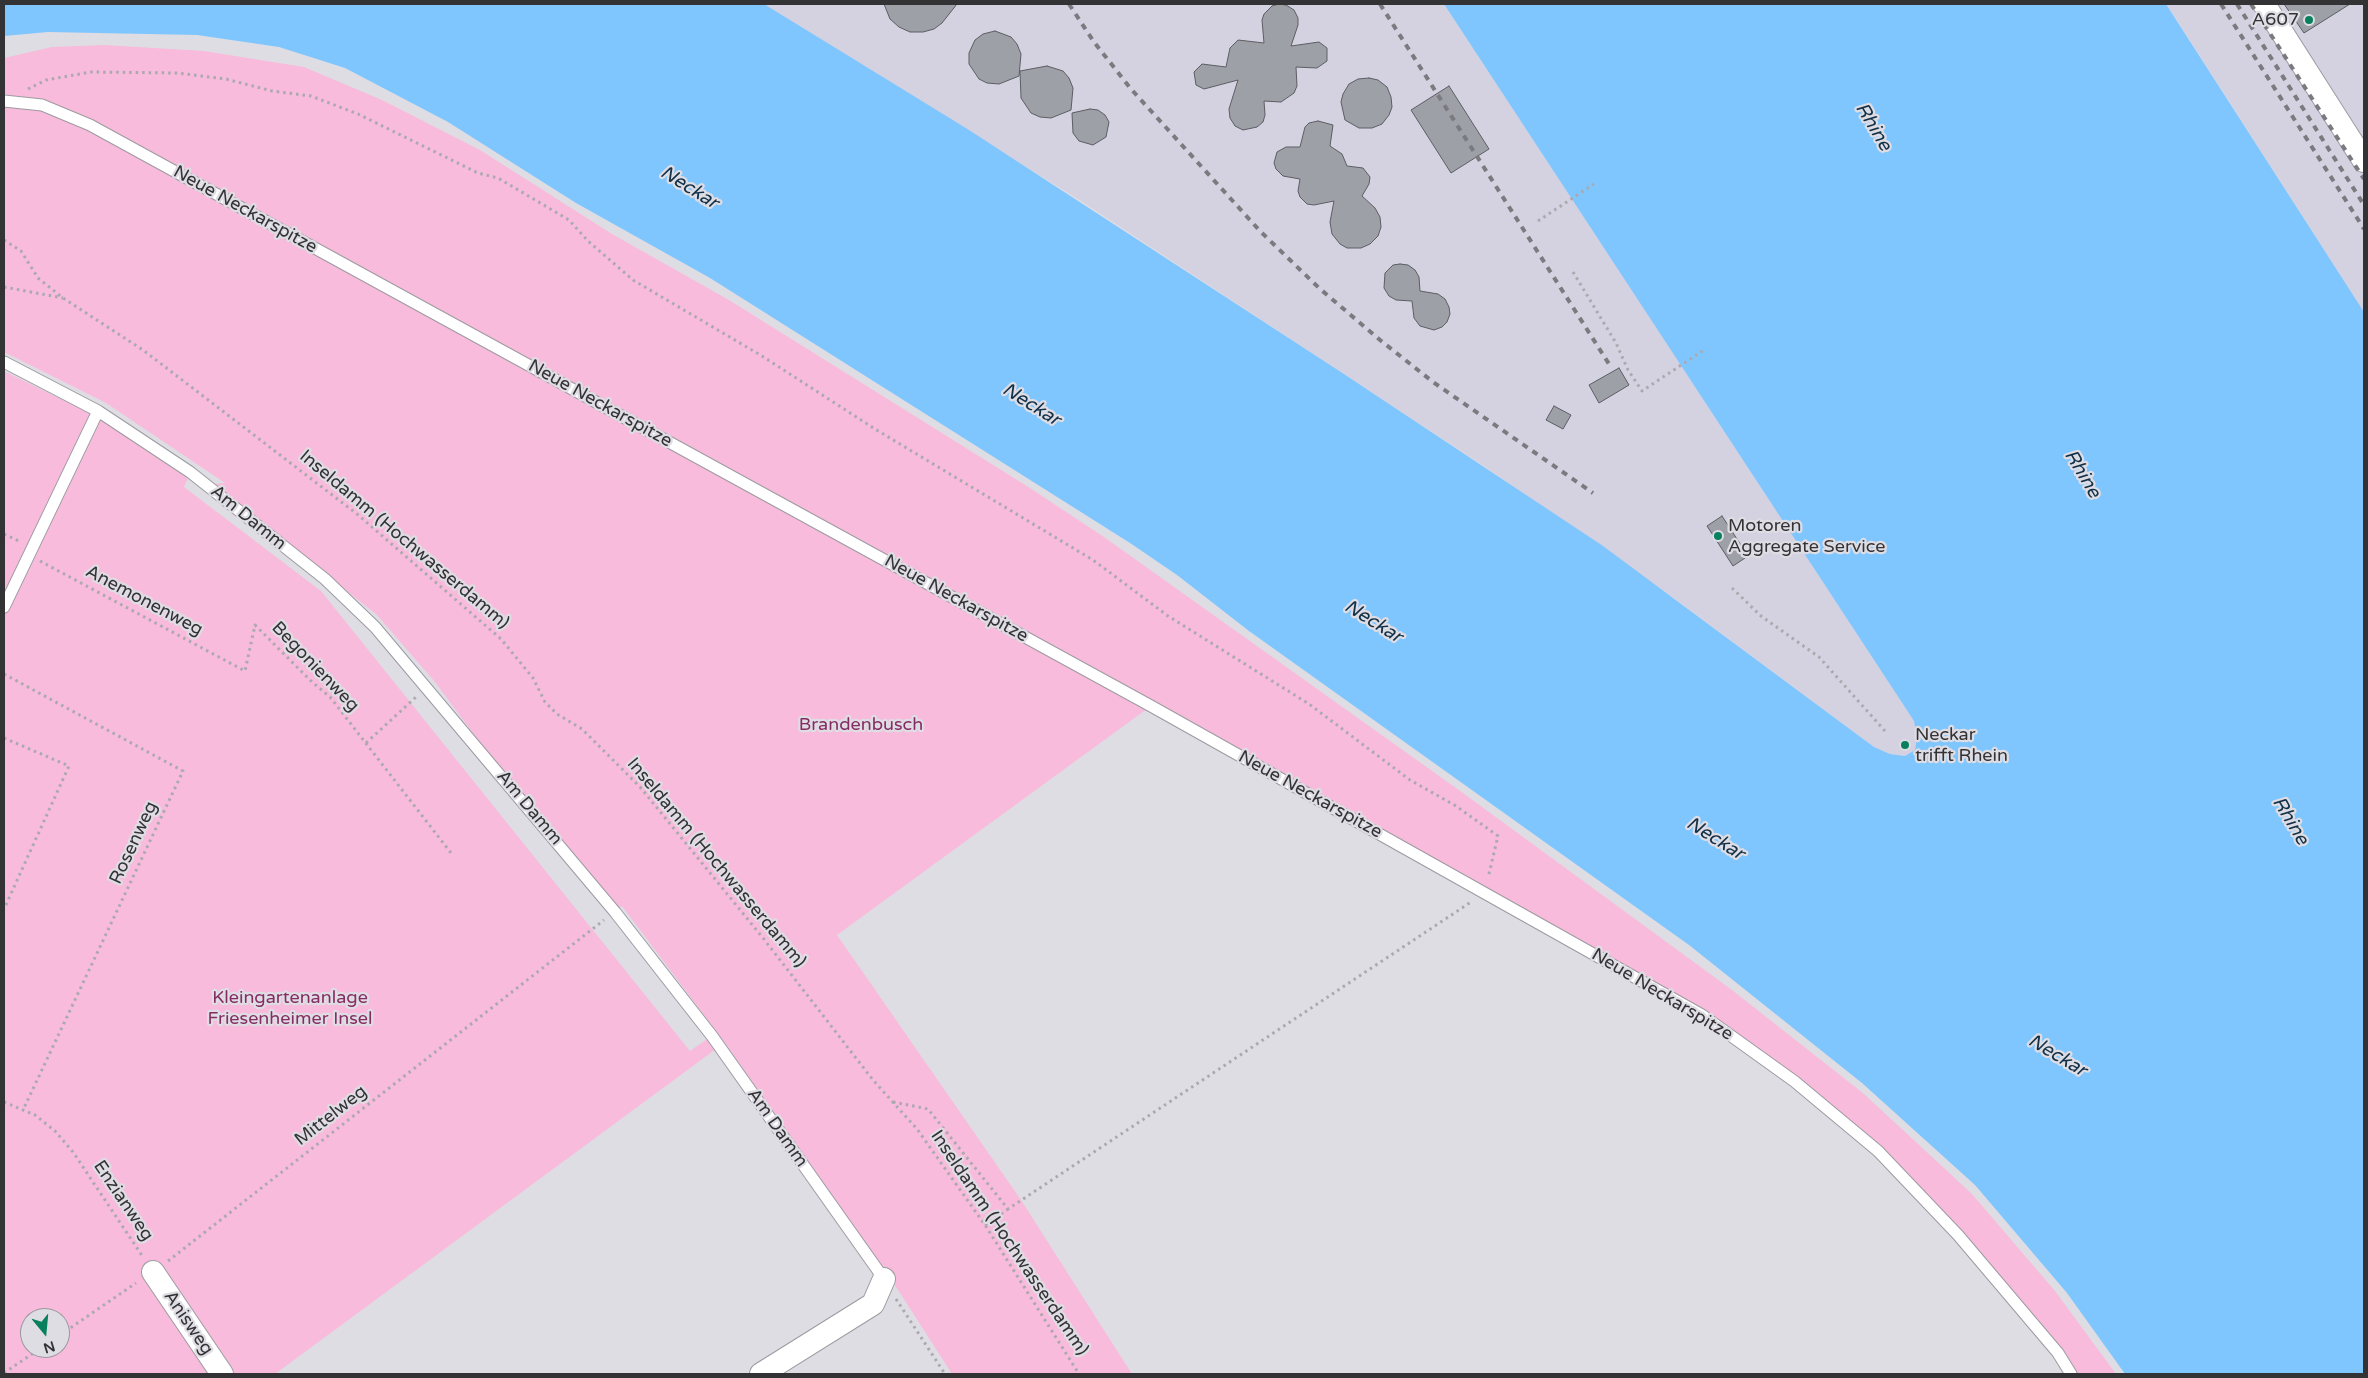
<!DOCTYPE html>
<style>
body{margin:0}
#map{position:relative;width:2368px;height:1378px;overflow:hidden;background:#dfdde4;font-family:"Varela Round",sans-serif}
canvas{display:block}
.frame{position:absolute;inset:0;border:5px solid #333235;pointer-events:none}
.north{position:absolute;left:20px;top:1308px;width:50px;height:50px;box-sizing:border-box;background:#dfdde4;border:1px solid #9a999e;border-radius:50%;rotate:163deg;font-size:14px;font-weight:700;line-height:20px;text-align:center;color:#333235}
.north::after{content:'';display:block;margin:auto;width:18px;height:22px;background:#08805e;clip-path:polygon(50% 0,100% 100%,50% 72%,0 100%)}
</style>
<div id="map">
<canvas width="2368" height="1378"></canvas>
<div class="frame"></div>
<div class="north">N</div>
</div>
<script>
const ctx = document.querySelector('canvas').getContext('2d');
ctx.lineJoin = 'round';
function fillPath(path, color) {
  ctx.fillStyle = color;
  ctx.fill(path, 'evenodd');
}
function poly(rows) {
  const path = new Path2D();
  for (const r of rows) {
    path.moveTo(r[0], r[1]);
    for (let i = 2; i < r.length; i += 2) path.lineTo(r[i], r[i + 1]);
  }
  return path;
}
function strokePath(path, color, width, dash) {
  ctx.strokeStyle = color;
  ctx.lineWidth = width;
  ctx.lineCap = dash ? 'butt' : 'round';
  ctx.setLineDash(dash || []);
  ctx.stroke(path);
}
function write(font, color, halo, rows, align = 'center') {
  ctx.font = font + ' "Varela Round",sans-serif';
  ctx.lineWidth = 4.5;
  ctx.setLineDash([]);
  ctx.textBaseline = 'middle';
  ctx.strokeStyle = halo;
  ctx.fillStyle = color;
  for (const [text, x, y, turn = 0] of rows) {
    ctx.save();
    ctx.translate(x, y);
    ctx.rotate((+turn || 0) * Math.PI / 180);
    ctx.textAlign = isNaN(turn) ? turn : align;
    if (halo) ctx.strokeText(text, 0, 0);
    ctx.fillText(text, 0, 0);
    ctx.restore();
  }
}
fillPath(poly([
 [764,4,1444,4,1914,721,1917,737,1915,750,1905,756,1890,754,1874,747,1674,598,1484,466,1081,201],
 [2166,4,2364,4,2364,312,2177,20]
]), '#d4d1e0');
fillPath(poly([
 [104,45,204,51,304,67,382,100,480,150,612,234,729,300,1030,488,1104,537,1463,793,1732,990,1864,1094,1972,1194,2055,1291,2116,1374,2071,1374,1878,1151,1702,1015,1151,706,837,935,1021,1200,1132,1374,952,1374,891,1279,725,1043,622,906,615,912,527,806,435,682,377,615,213,484,225,483,106,403,4,352,4,101,38,104,4,94,4,58,52,47],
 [4,371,99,418,188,478,184,487,321,591,690,1051,709,1038,716,1049,275,1374,4,1374],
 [30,1318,60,1318,60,1348,30,1348]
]), '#f8bbdb');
fillPath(poly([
 [4,4,764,4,969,130,1344,374,1603,546,1874,747,1890,754,1905,756,1915,750,1917,737,1914,721,1444,4,2166,4,2364,312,2364,1374,2125,1374,2067,1293,1975,1185,1862,1083,1689,945,1249,631,1177,575,1130,543,710,278,576,203,448,122,345,68,279,47,197,35,48,32,4,36]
]), '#7fc6ff');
const building = poly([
 [884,4,957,4,942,23,934,29,923,32,910,32,899,27,890,19,884,4],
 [1279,4,1286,5,1294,10,1298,18,1298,25,1291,46,1319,42,1327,48,1327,61,1317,68,1296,67,1297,86,1294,93,1281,102,1264,101,1265,115,1263,122,1257,127,1243,130,1235,126,1230,118,1229,109,1238,80,1204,89,1196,85,1194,72,1202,64,1226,67,1230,48,1238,40,1264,43,1262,20,1264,14,1272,6,1279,4],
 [2284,4,2350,4,2304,33,2284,4],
 [995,31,1011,37,1017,44,1021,54,1019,76,999,84,987,83,979,79,969,64,969,53,975,40,983,34,995,31],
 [1047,66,1063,71,1069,78,1073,88,1071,110,1051,118,1040,117,1031,113,1021,98,1020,71,1047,66],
 [1369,78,1378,80,1387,87,1391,97,1392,107,1389,115,1382,124,1372,128,1359,128,1345,120,1341,102,1343,94,1349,84,1358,79,1369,78],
 [1449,86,1489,149,1451,173,1411,110,1449,86],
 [1090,109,1098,110,1105,115,1109,122,1106,137,1093,145,1079,141,1073,133,1072,113,1090,109],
 [1318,121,1333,125,1330,146,1342,154,1347,166,1363,168,1370,177,1369,184,1362,196,1375,208,1380,217,1381,227,1378,236,1370,244,1361,248,1347,248,1340,244,1332,234,1330,222,1334,201,1314,205,1307,204,1300,197,1298,191,1300,179,1283,176,1276,169,1274,163,1277,152,1286,147,1300,147,1305,127,1309,123,1318,121],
 [1400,264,1408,265,1415,270,1419,277,1420,291,1438,294,1445,299,1449,307,1450,314,1447,322,1442,327,1434,330,1420,326,1414,318,1412,301,1396,300,1389,296,1384,288,1385,273,1393,265,1400,264],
 [1619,368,1629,385,1599,403,1589,385,1619,368],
 [1554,406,1571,415,1563,429,1546,420,1554,406],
 [1722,516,1748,556,1733,566,1707,526,1722,516]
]);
fillPath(building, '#9ea0a7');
strokePath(building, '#5c5e64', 1);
const service = poly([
 [4,101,42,105,90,125,1151,706,1702,1015,1794,1081,1878,1151,1958,1235,2058,1353,2071,1374],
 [4,362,98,411,4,607],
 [98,411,190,472,325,579,375,627,615,912,712,1036,884,1279]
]);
const minor = poly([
 [2264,4,2364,161],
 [153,1272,222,1374],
 [761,1374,873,1304,884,1279]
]);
strokePath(service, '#9c9ba1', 13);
strokePath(minor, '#9c9ba1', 24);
strokePath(poly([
 [28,89,46,80,91,72,177,73,226,79,272,91,311,96,358,114,478,173,498,178,569,220,588,241,633,280,762,356,875,429,1093,560,1168,616,1309,704,1410,780,1456,806,1498,836,1488,878],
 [1538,221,1594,184],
 [4,240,21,251,38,278,63,298,143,350,357,514,501,639,533,678,545,702,557,714,582,729,640,787,763,938,873,1080,917,1129,985,1225,1079,1374],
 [1573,272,1616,343,1628,370,1642,391,1704,350],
 [4,287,63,298],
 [4,534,21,542],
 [40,561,245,671,255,625,312,682,330,697,451,853],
 [1732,588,1761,616,1819,657,1885,731],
 [4,674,183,771,23,1110],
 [4,738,69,766,4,909],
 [366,743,416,697],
 [4,1102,35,1115,55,1131,73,1152,143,1257],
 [893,1102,928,1109,1008,1209,1471,902],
 [985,1225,1008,1209],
 [168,1261,604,920],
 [896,1299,945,1374],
 [60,1335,136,1283],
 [4,1373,41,1348]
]), '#aba9af', 3, [2.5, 4]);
strokePath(service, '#fff', 11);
strokePath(minor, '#fff', 22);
strokePath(poly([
 [1069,4,1094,42,1131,89,1260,231,1319,288,1380,340,1433,382,1593,493],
 [1380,4,1609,364],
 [2221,4,2364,229],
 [2237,4,2364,205],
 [2251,4,2364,179]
]), '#7b7a7f', 4, [6, 6]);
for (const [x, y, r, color] of [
 [2309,20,5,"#08805e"],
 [1718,536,5,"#08805e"],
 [1905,745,5,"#08805e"]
]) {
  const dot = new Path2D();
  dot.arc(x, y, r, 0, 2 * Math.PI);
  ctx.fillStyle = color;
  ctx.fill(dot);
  strokePath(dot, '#dfdde4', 2);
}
write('18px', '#333235', '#dfdde4', [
 ["A607",2299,20,"right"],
 ["Motoren",1728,526],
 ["Aggregate Service",1728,547],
 ["Neckar",1915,735],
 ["trifft Rhein",1915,756]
], 'left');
write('18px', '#333235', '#dfdde4', [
 ["Neue Neckarspitze",245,210,29],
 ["Neue Neckarspitze",600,404,29],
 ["Am Damm",248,518,39],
 ["Inseldamm (Hochwasserdamm)",404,540,40],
 ["Neue Neckarspitze",956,599,29],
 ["Anemonenweg",144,601,28],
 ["Begonienweg",315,667,46],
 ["Neue Neckarspitze",1310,795,29],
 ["Am Damm",529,808,50],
 ["Rosenweg",134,843,-65],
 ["Inseldamm (Hochwasserdamm)",716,863,50],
 ["Neue Neckarspitze",1662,995,31],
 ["Mittelweg",331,1116,-38],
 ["Am Damm",777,1128,55],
 ["Enzianweg",123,1201,56],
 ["Inseldamm (Hochwasserdamm)",1009,1243,56],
 ["Anisweg",188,1323,56]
]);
write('18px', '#862c63', '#dfdde4', [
 ["Brandenbusch",861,725],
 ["Kleingartenanlage",290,998],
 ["Friesenheimer Insel",290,1019]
]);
write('italic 19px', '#123148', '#dfdde4', [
 ["Rhine",1873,127,59],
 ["Neckar",689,188,32],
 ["Neckar",1031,405,32],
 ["Rhine",2082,474,59],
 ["Neckar",1373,622,32],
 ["Rhine",2290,821,59],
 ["Neckar",1715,839,32],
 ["Neckar",2057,1056,31]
]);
</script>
